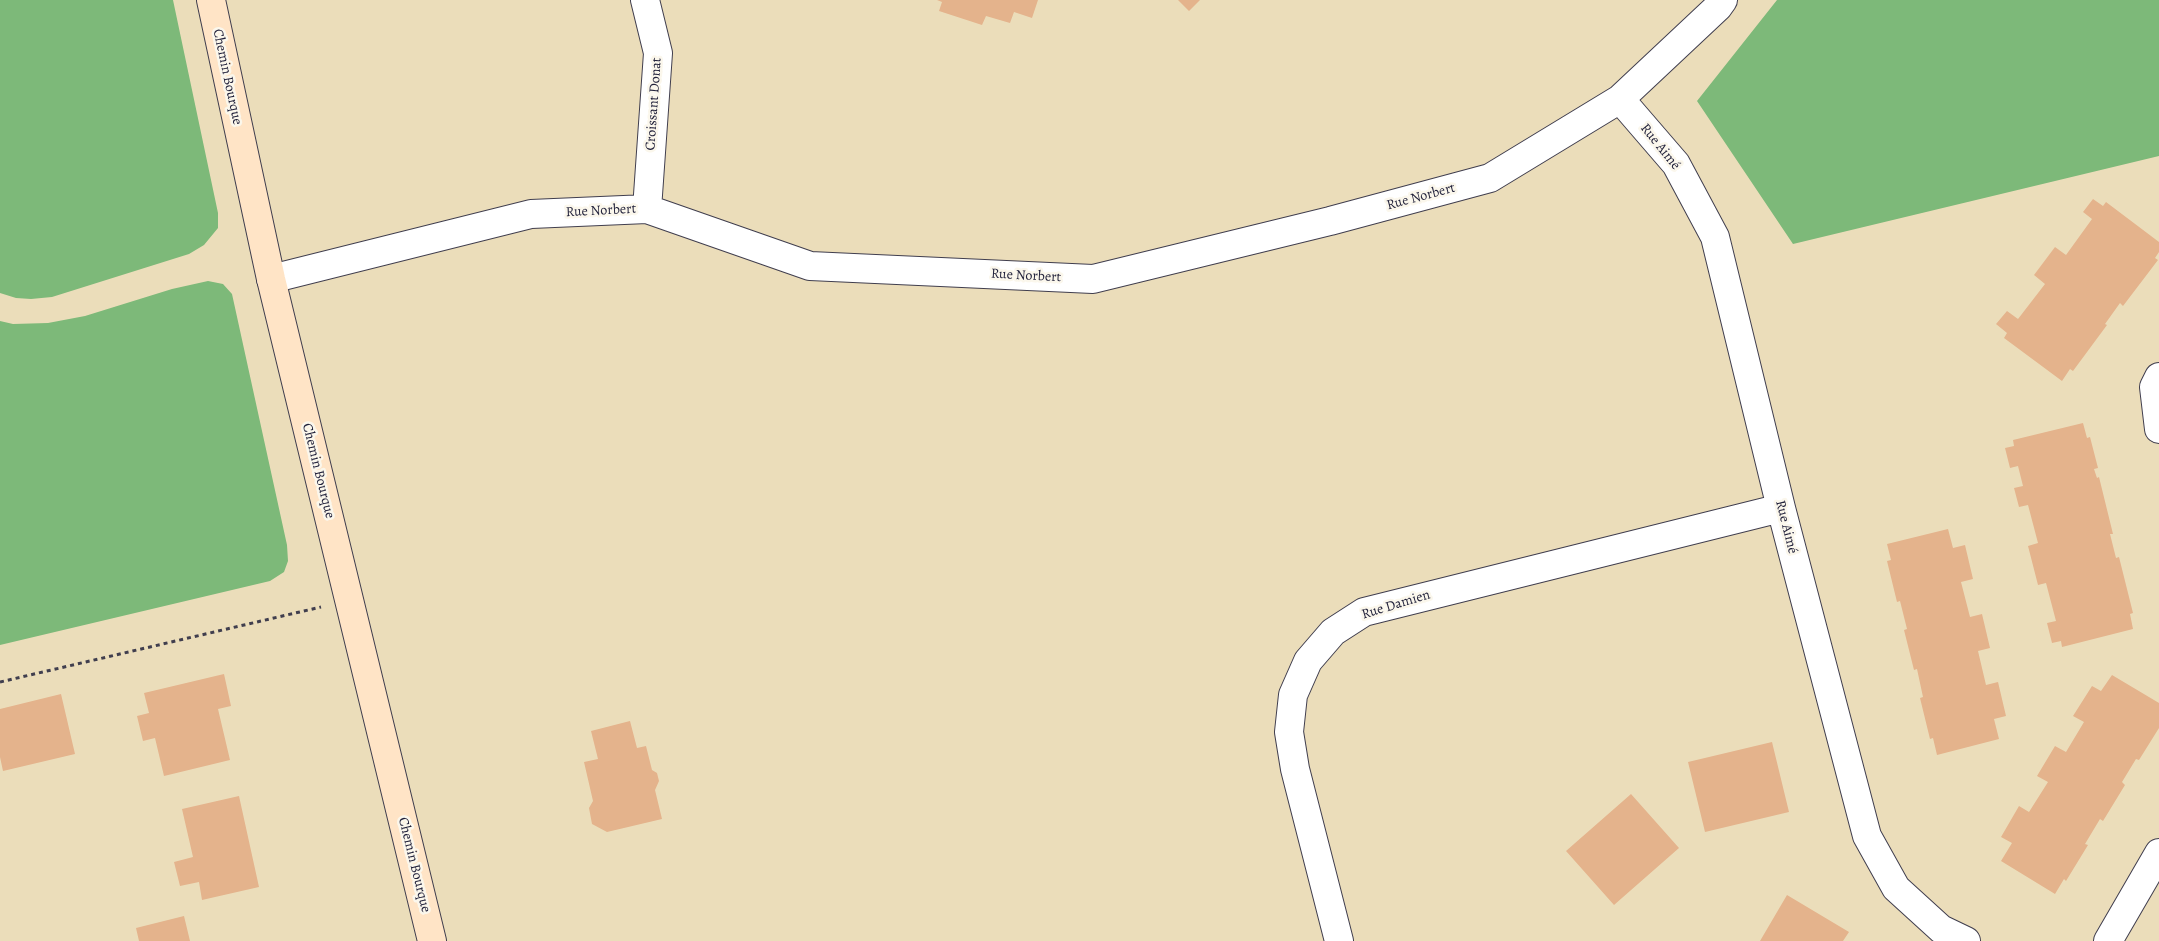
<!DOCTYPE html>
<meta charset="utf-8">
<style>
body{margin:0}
canvas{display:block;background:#ebddba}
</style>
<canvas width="2159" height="941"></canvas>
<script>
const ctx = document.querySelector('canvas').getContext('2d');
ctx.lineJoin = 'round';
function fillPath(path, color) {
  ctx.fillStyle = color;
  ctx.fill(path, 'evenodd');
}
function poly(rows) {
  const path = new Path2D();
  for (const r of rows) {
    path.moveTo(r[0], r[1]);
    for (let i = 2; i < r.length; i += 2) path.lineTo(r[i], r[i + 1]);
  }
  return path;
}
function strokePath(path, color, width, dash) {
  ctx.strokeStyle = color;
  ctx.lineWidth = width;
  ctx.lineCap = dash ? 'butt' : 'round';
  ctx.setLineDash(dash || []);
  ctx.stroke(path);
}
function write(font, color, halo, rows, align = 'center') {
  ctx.font = font + ' Alegreya,serif';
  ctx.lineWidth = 5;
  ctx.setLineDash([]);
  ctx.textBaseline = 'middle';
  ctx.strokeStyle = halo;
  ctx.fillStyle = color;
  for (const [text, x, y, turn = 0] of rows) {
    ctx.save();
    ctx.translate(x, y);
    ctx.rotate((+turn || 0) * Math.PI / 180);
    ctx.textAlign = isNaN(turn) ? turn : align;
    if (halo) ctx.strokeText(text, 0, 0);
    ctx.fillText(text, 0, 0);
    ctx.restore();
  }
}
fillPath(poly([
 [0,0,173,0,218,213,218,228,204,245,189,254,52,297,31,299,16,298,0,293],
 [1777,0,2159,0,2159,156,1793,244,1697,101],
 [208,281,223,284,232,294,287,545,288,561,284,572,270,581,0,645,0,321,13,324,48,323,85,316,172,289]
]), '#7db979');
fillPath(poly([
 [937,0,1038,0,1032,18,1014,12,1010,23,986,16,982,25,939,11,942,2],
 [1178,0,1200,0,1189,11],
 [2093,199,2103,206,2106,202,2159,242,2159,252,2155,258,2158,260,2123,306,2120,303,2105,324,2107,325,2073,371,2070,369,2062,381,2004,338,2007,333,1996,324,2007,311,2018,319,2045,284,2034,275,2055,247,2066,255,2092,219,2083,212],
 [2083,423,2087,438,2090,437,2098,468,2094,469,2097,478,2099,477,2113,534,2110,534,2116,558,2119,557,2133,613,2130,614,2133,629,2062,647,2061,641,2052,643,2047,623,2056,621,2046,583,2038,585,2028,546,2038,543,2028,505,2019,507,2014,488,2023,486,2018,466,2010,468,2005,448,2014,446,2013,440],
 [1948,529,1953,548,1965,545,1973,579,1961,582,1970,617,1982,614,1990,648,1978,651,1986,685,1998,682,2006,716,1994,719,1999,739,1937,755,1933,738,1930,739,1920,698,1923,697,1917,669,1914,670,1904,630,1907,629,1900,601,1897,602,1887,561,1891,560,1887,544],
 [224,674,231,706,218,709,230,760,164,776,155,738,143,741,137,716,149,713,144,693],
 [2112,675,2159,703,2159,728,2139,760,2136,759,2122,782,2125,785,2103,821,2100,819,2085,844,2088,845,2066,881,2064,879,2055,894,2001,861,2012,843,2001,837,2019,806,2029,812,2048,782,2037,776,2055,746,2066,752,2084,722,2073,716,2092,686,2101,691],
 [61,694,75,754,3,771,0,757,0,709],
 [630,721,637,748,646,746,652,770,657,773,659,781,655,790,662,819,607,832,592,824,589,808,593,801,584,762,598,759,591,731],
 [1772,742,1789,812,1705,832,1688,762],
 [1631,794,1679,848,1614,905,1566,851],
 [239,796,259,887,202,900,199,882,180,886,174,862,193,857,182,809],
 [1787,895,1849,932,1843,941,1760,941],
 [184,916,190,941,139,941,136,928]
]), '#e4b38c');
const street = poly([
 [645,0,658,53,647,209],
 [1620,99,1676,164,1715,237,1781,508,1867,836,1896,888,1941,929,1966,941],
 [271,279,531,214,647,209,810,266,1093,279,1330,221,1490,178,1620,99,1718,7,1723,0],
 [2159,377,2154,387,2159,429],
 [1339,941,1295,769,1289,732,1293,695,1308,661,1333,632,1364,612,1781,508],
 [2108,941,2159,853]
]);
const secondary = poly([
 [211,0,271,279,432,941]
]);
strokePath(street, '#403e4e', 30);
strokePath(secondary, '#403e4e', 30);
strokePath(poly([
 [0,682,321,607]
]), '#403e4e', 3, [4, 4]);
strokePath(street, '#fff', 28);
strokePath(secondary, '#ffe4c6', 28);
write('14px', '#22223b', '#fbf7ec', [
 ["Chemin Bourque",227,77,78],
 ["Croissant Donat",654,104,-86],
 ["Rue Aimé",1660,147,51],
 ["Rue Norbert",1421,197,-15],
 ["Rue Norbert",601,211,-3],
 ["Rue Norbert",1026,276,3],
 ["Chemin Bourque",318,471,76],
 ["Rue Aimé",1786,527,76],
 ["Rue Damien",1396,605,-17],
 ["Chemin Bourque",414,865,76]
]);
</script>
